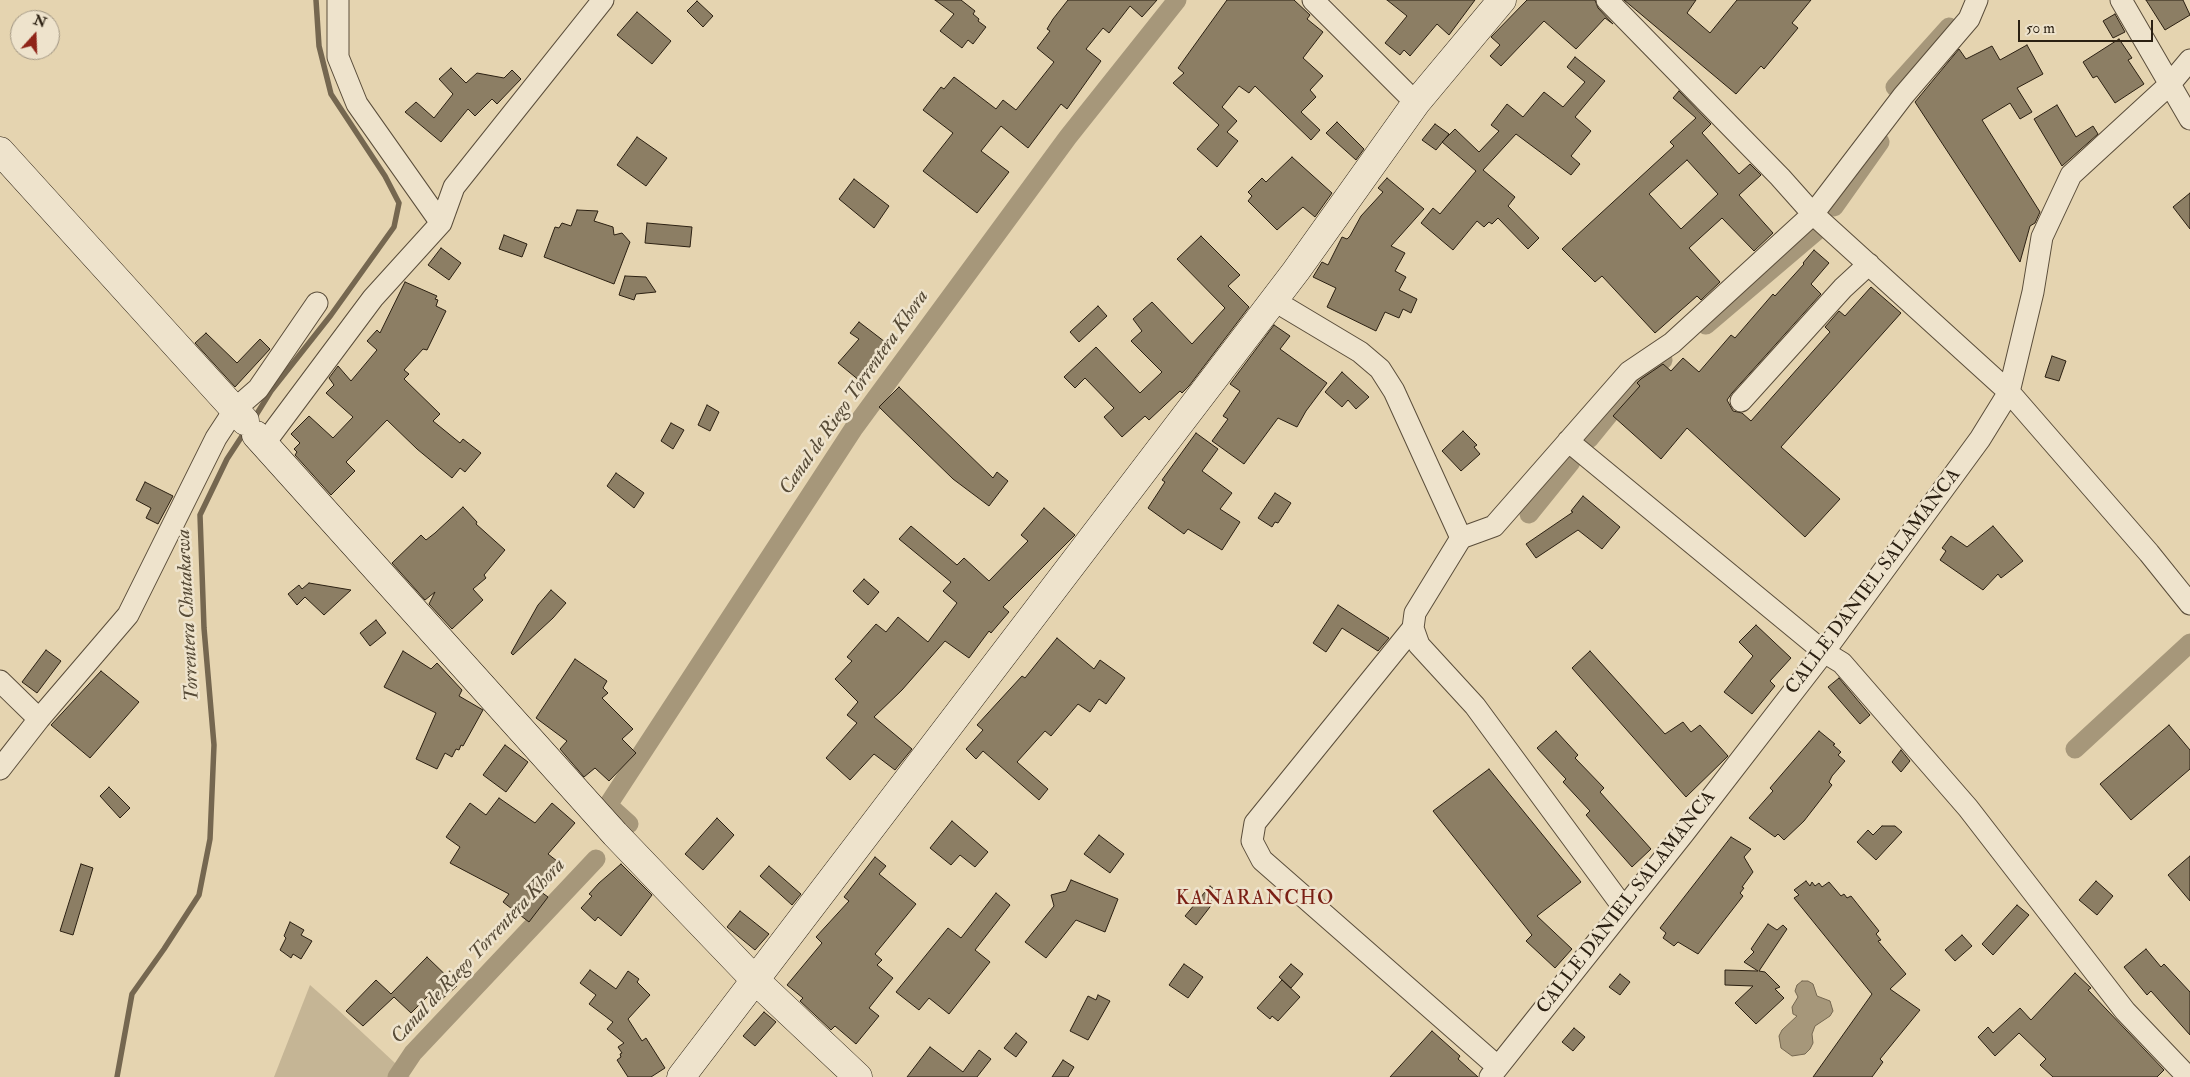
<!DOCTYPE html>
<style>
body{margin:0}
#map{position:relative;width:2190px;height:1077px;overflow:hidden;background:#e5d4b0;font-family:"IM FELL Double Pica",serif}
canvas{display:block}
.north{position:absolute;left:10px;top:10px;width:50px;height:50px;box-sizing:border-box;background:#eee3cc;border:1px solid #a09582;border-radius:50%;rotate:20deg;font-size:14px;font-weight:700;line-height:20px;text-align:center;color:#2b2012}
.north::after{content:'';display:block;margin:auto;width:18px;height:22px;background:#8f2418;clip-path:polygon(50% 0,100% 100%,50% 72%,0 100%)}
.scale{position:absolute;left:2018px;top:20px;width:135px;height:22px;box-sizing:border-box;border:2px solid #2b2012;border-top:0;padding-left:6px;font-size:15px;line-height:18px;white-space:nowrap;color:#2b2012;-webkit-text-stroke:4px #eee3cc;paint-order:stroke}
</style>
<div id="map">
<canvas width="2190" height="1077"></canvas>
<div class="north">N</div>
<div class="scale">50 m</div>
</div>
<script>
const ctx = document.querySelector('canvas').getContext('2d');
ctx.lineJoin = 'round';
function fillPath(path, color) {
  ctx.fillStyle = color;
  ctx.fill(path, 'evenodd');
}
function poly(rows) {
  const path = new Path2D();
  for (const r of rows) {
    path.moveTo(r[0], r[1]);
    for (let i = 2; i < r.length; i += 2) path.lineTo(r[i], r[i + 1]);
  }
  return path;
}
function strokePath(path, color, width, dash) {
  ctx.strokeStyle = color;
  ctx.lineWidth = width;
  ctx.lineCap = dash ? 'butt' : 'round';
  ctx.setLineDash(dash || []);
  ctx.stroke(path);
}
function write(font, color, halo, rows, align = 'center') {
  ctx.font = font + ' "IM FELL Double Pica",serif';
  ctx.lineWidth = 5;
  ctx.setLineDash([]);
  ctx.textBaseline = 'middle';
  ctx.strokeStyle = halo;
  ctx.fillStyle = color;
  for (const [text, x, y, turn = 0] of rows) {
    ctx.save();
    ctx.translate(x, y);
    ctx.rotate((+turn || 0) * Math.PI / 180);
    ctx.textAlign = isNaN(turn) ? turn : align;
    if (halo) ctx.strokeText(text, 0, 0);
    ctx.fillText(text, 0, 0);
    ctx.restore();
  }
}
fillPath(poly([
 [310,985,336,1008,410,1077,274,1077]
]), '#c5b595');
const water = poly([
 [1802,981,1808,981,1813,984,1817,996,1830,1001,1833,1011,1830,1016,1815,1026,1812,1034,1813,1043,1810,1049,1805,1054,1792,1056,1781,1048,1779,1036,1782,1030,1797,1016,1793,1014,1792,1007,1798,997,1795,991,1797,985,1802,981]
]);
fillPath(water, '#a6977a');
strokePath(water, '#756750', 1);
strokePath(poly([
 [253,420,271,391,331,315,394,227,399,203,385,176,331,94,319,46,316,0],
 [117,1077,132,994,164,949,199,895,210,839,214,745,204,628,200,515,227,459,246,430]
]), '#756750', 5.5);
strokePath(poly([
 [1895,87,1949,27],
 [1834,207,1880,142],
 [1706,325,1819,229],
 [1589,439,1637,380,1663,360],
 [1529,514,1571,462],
 [2075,749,2190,643],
 [629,824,608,805,854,428,1068,137,1177,0],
 [397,1077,413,1053,596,859]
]), '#a6977a', 19);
const building = poly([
 [935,0,961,0,975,11,973,14,979,19,978,21,986,27,973,44,968,40,962,48,940,31,954,14,935,0],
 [1068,0,1157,0,1142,17,1130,6,1109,33,1103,28,1086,49,1101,61,1067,109,1061,104,1028,148,1001,126,981,151,1009,172,977,213,923,171,953,133,923,110,941,87,944,89,954,77,996,109,1003,100,1016,110,1054,62,1037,48,1050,31,1047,29,1053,19,1068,0],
 [1227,0,1294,0,1310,15,1307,19,1323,32,1303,58,1323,76,1310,90,1316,97,1301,112,1320,130,1311,140,1255,86,1249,93,1239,86,1222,107,1237,121,1227,132,1238,141,1217,167,1197,149,1219,125,1173,83,1184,73,1178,68,1227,0],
 [1387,0,1475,0,1449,35,1437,24,1410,56,1404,50,1400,55,1385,43,1407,16,1387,0],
 [1527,0,1595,0,1598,8,1613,24,1605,18,1576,49,1544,21,1501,66,1490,56,1500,45,1491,37,1527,0],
 [1624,0,1696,0,1687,13,1710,33,1737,0,1811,0,1792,23,1798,28,1764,69,1761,66,1736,94,1624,0],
 [2146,0,2183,0,2190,15,2165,30,2146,0],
 [697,1,713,16,703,27,687,11,697,1],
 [637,12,671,41,652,64,617,35,637,12],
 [2115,14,2125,32,2113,38,2103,21,2115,14],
 [2119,39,2132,58,2128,60,2144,84,2115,103,2097,76,2093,78,2083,62,2119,39],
 [2027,45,2043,74,2017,88,2032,112,2020,119,2010,103,1982,120,2040,212,2035,223,2030,226,2020,262,1915,102,1959,49,1966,59,1992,46,2000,60,2027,45],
 [1575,57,1605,81,1575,117,1591,131,1571,156,1580,164,1571,175,1516,134,1483,170,1515,197,1508,206,1539,238,1528,249,1498,218,1492,224,1489,222,1484,227,1477,221,1453,250,1421,223,1433,208,1440,214,1476,171,1442,142,1455,129,1479,152,1499,131,1491,125,1507,104,1523,117,1544,92,1563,107,1585,82,1567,67,1575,57],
 [451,68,466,83,477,73,504,78,512,70,521,79,497,104,492,99,475,116,468,109,441,142,405,112,416,102,434,118,453,94,439,79,451,68],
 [1679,91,1711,124,1702,133,1739,174,1750,164,1761,175,1739,195,1773,233,1754,251,1722,218,1689,248,1720,282,1701,300,1697,296,1655,333,1602,276,1595,282,1562,249,1674,146,1670,142,1696,118,1673,98,1679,91],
 [1687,160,1718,194,1681,229,1649,194,1687,160],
 [2057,105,2076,137,2093,126,2098,134,2062,166,2034,119,2057,105],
 [1337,122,1364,149,1356,160,1326,133,1337,122],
 [1435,124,1449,134,1436,150,1422,140,1435,124],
 [637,137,667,158,646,186,617,165,637,137],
 [1292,157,1332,193,1315,217,1303,207,1277,230,1248,201,1252,196,1248,192,1262,178,1266,182,1292,157],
 [1387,178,1424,209,1391,246,1405,253,1395,271,1406,277,1399,290,1417,299,1411,313,1403,309,1399,318,1385,312,1376,331,1327,307,1336,288,1313,277,1322,262,1328,265,1342,237,1347,239,1350,236,1361,216,1383,192,1378,188,1387,178],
 [854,179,889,206,874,228,839,199,854,179],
 [2190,193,2190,229,2173,207,2190,193],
 [577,210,598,211,594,221,613,227,614,235,622,233,630,242,614,284,544,257,555,227,559,228,562,223,571,226,577,210],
 [647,223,692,227,690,247,645,243,647,223],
 [504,235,527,244,522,257,499,249,504,235],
 [1201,236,1240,275,1228,286,1249,307,1189,386,1182,393,1180,391,1149,420,1145,416,1122,437,1104,417,1114,408,1085,378,1075,388,1064,377,1096,347,1140,393,1162,372,1131,341,1142,331,1133,319,1152,302,1192,344,1225,308,1177,259,1201,236],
 [441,248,461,263,449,280,428,265,441,248],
 [1814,250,1829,263,1811,284,1821,294,1732,393,1727,400,1733,411,1742,413,1751,421,1830,332,1825,327,1839,311,1845,316,1871,287,1901,313,1781,447,1840,499,1805,537,1687,428,1661,459,1613,416,1640,386,1637,383,1641,379,1663,364,1671,371,1683,358,1699,372,1731,335,1735,338,1773,294,1775,296,1804,264,1803,263,1814,250],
 [625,276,646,277,656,292,636,294,634,300,619,295,625,276],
 [405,282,437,296,435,299,438,300,436,306,446,311,427,350,423,349,404,370,409,374,404,379,440,414,433,421,460,443,463,439,481,453,465,472,460,468,452,478,417,449,387,420,346,462,355,471,331,495,295,455,297,452,294,449,300,443,291,434,309,416,333,438,353,417,326,393,334,385,329,378,338,366,351,381,377,350,367,341,377,330,380,333,405,282],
 [1098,306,1107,316,1079,342,1070,332,1098,306],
 [859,322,889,345,860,381,838,363,859,339,850,333,859,322],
 [1274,325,1290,336,1280,349,1327,383,1306,411,1297,427,1278,418,1244,464,1212,441,1228,419,1223,416,1240,391,1230,384,1274,325],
 [206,333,237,363,260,339,270,349,235,387,195,343,206,333],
 [2052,356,2066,361,2059,381,2045,377,2052,356],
 [1342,372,1369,397,1356,409,1348,400,1342,407,1325,392,1342,372],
 [899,387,993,478,997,472,1008,481,989,506,953,479,879,407,899,387],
 [707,405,719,412,710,431,698,425,707,405],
 [671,423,684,430,673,449,661,441,671,423],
 [1463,431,1477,445,1474,447,1480,454,1461,471,1442,451,1463,431],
 [1196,433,1218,449,1202,471,1232,493,1220,509,1240,522,1222,550,1188,529,1184,534,1148,508,1165,482,1162,480,1196,433],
 [616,473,644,493,634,508,607,486,616,473],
 [145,482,173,496,158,524,146,518,151,508,136,500,145,482],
 [1275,493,1291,503,1278,523,1275,522,1272,527,1258,518,1275,493],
 [1583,496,1620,527,1602,549,1578,530,1536,558,1526,544,1573,512,1571,511,1583,496],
 [463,507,477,522,476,524,505,550,484,575,486,578,473,589,483,600,452,629,429,604,435,592,425,600,392,563,421,535,426,540,435,533,463,507],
 [1044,508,1075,535,1003,607,1009,612,991,633,989,631,969,658,945,641,902,690,874,717,912,749,895,770,874,754,850,780,826,758,857,723,847,715,858,702,835,679,852,661,847,657,876,624,886,632,898,617,928,642,957,603,943,591,951,582,899,539,911,526,957,565,964,558,989,581,1028,541,1021,535,1044,508],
 [1993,526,2023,561,2001,578,1998,574,1983,590,1940,560,1946,551,1942,548,1951,536,1967,547,1993,526],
 [864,579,879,592,868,605,853,591,864,579],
 [309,583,351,590,324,615,305,597,297,605,288,594,299,585,302,589,309,583],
 [551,590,566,603,553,618,513,655,511,653,538,605,551,590],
 [1338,605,1389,638,1378,651,1342,628,1326,652,1313,643,1338,605],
 [376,620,386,633,370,646,360,633,376,620],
 [1756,625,1791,658,1770,681,1775,686,1752,714,1724,692,1753,656,1739,642,1756,625],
 [1057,638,1094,669,1100,660,1125,678,1106,704,1099,699,1090,712,1078,704,1051,736,1045,731,1017,762,1048,789,1039,800,983,751,976,759,966,749,983,730,977,725,1022,676,1025,678,1057,638],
 [46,650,61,661,37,693,22,682,46,650],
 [403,651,431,669,437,663,462,690,459,696,483,710,463,746,461,745,459,750,456,749,452,757,445,753,437,769,416,759,436,713,384,687,403,651],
 [1590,651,1665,734,1683,722,1691,732,1700,725,1728,756,1686,797,1572,668,1590,651],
 [575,659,607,681,603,688,608,693,602,698,633,729,622,739,636,753,609,781,595,768,584,777,560,749,567,741,536,718,575,659],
 [101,671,139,702,90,758,51,725,101,671],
 [1839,678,1870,715,1860,724,1828,687,1839,678],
 [2169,725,2190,750,2190,769,2131,820,2100,784,2169,725],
 [1556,731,1578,755,1575,758,1604,788,1600,792,1651,849,1632,867,1586,815,1590,811,1563,782,1566,779,1537,748,1556,731],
 [1819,731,1835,744,1833,745,1841,752,1838,755,1845,761,1832,776,1829,782,1832,785,1804,821,1784,840,1778,834,1775,837,1749,818,1773,791,1770,788,1819,731],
 [505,745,528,762,506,792,483,775,505,745],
 [1901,750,1910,761,1901,772,1892,762,1901,750],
 [1489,769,1581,882,1537,916,1572,949,1555,968,1526,941,1532,935,1433,811,1489,769],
 [109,787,130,808,120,818,100,796,109,787],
 [499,798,535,823,552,803,575,823,548,854,557,861,537,889,548,897,529,922,503,902,509,894,450,863,460,847,446,837,470,803,486,815,499,798],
 [717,818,734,835,703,870,685,854,717,818],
 [952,821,988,852,975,867,960,855,951,865,930,848,952,821],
 [1882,826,1895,826,1902,832,1876,860,1857,842,1868,830,1873,835,1882,826],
 [1099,835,1124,854,1110,873,1084,854,1099,835],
 [1731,837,1751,849,1744,857,1753,872,1742,887,1744,888,1740,893,1743,896,1698,954,1678,942,1674,946,1663,938,1666,933,1660,928,1731,837],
 [2190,856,2190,901,2168,875,2190,856],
 [875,857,886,866,879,874,916,904,875,954,882,960,877,965,893,978,869,1008,879,1016,856,1044,835,1026,831,1030,800,1001,803,998,787,985,822,943,816,937,849,901,844,897,875,857],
 [81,864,93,868,73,935,60,931,81,864],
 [621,864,652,895,621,936,598,917,595,921,581,908,592,896,589,894,599,883,621,864],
 [769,866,801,894,792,905,760,876,769,866],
 [1071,880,1118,899,1105,932,1076,920,1046,958,1025,942,1054,906,1051,895,1066,891,1071,880],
 [1806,881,1810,886,1812,882,1815,886,1819,883,1822,887,1829,882,1841,896,1844,894,1847,898,1851,896,1879,931,1876,934,1881,940,1878,941,1906,974,1890,989,1920,1010,1880,1059,1883,1062,1872,1077,1813,1077,1872,994,1794,898,1799,895,1794,890,1806,881],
 [2096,881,2113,896,2097,915,2079,900,2096,881],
 [1210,886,1220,894,1196,925,1185,916,1210,886],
 [996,893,1010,905,975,950,990,962,949,1014,929,998,919,1010,896,992,948,928,961,938,996,893],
 [2017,905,2029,915,1993,955,1982,944,2017,905],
 [740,911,769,934,755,950,727,927,740,911],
 [290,922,304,930,301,935,312,941,301,959,293,954,291,958,280,950,286,938,284,936,290,922],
 [1768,924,1777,930,1783,925,1787,929,1759,971,1765,972,1780,987,1775,989,1784,998,1756,1024,1735,1003,1753,986,1725,985,1725,970,1758,971,1744,962,1754,952,1751,949,1768,924],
 [1962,935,1972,946,1955,961,1945,950,1962,935],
 [2146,949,2161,967,2164,964,2190,992,2190,1035,2151,991,2147,995,2124,967,2146,949],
 [427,957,457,986,442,999,434,990,411,1013,394,997,363,1026,346,1011,376,980,391,994,427,957],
 [1184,964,1203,977,1188,998,1169,985,1184,964],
 [1291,964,1303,974,1291,988,1279,977,1291,964],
 [590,970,616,989,628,971,639,979,637,982,650,995,628,1019,642,1041,646,1038,665,1068,651,1077,628,1077,617,1060,621,1057,620,1054,622,1053,618,1047,624,1043,607,1029,613,1022,589,1004,596,995,580,983,590,970],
 [2075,973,2091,988,2088,990,2164,1070,2157,1077,2053,1077,2040,1065,2046,1059,2019,1033,1995,1056,1978,1037,1988,1027,1993,1033,2020,1008,2031,1020,2075,973],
 [1620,974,1630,982,1620,995,1609,987,1620,974],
 [1282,980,1300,997,1278,1021,1272,1016,1270,1019,1257,1008,1282,980],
 [1098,995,1110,1001,1088,1040,1070,1031,1088,996,1096,1000,1098,995],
 [764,1012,776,1022,755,1046,743,1036,764,1012],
 [1574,1028,1585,1037,1573,1051,1562,1042,1574,1028],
 [1432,1031,1460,1056,1458,1059,1478,1077,1390,1077,1432,1031],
 [1016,1033,1027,1042,1016,1057,1004,1048,1016,1033],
 [930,1047,963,1072,979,1050,991,1059,977,1077,907,1077,930,1047],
 [1063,1060,1074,1067,1068,1077,1052,1077,1063,1060]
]);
fillPath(building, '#8c7e64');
strokePath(building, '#2b2012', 1);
const street = poly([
 [338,0,338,57,357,104,441,223],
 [1313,0,1416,103],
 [1607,0,1780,177,1813,214,2009,392,2149,553,2190,604],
 [2121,0,2190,119],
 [1273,300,1360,352,1380,369,1394,391,1461,538],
 [1741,401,1843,288,1869,264],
 [1568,441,1824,652,1842,663,1968,808,2125,1011,2188,1077],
 [264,444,373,298,441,223,454,187,603,0],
 [1413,628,1255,823,1252,841,1262,860,1498,1067],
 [0,681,39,719],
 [0,769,39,719,128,615,216,438,235,409,258,389,317,303],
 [1623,907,1475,706,1419,645,1413,628,1415,613,1461,538,1494,526,1629,372,1672,343,1813,214,1903,96,1969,19,1977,0],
 [1490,1077,1684,833,1824,652,1980,439,2009,392,2033,292,2042,237,2071,175,2169,85,2190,60]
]);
const secondary = poly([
 [0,151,245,421],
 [256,435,615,834,754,979,858,1077],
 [681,1077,1296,271,1416,103,1502,0]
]);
strokePath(street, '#5a4d3a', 23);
strokePath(secondary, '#2b2012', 29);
strokePath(street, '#eee3cc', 21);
strokePath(secondary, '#eee3cc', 28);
write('19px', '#2b2012', '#eee3cc', [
 ["CALLE DANIEL SALAMANCA",1874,582,-53],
 ["CALLE DANIEL SALAMANCA",1627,903,-52]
]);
write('italic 20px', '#564a36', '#eee3cc', [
 ["Canal de Riego Torrentera Khora",855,393,-55],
 ["Torrentera Chutakawa",189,615,-93],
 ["Canal de Riego Torrentera Khora",479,952,-47]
]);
ctx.letterSpacing = '1px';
write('20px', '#7a1f14', '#eee3cc', [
 ["KANARANCHO",1255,900]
]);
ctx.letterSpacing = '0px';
</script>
